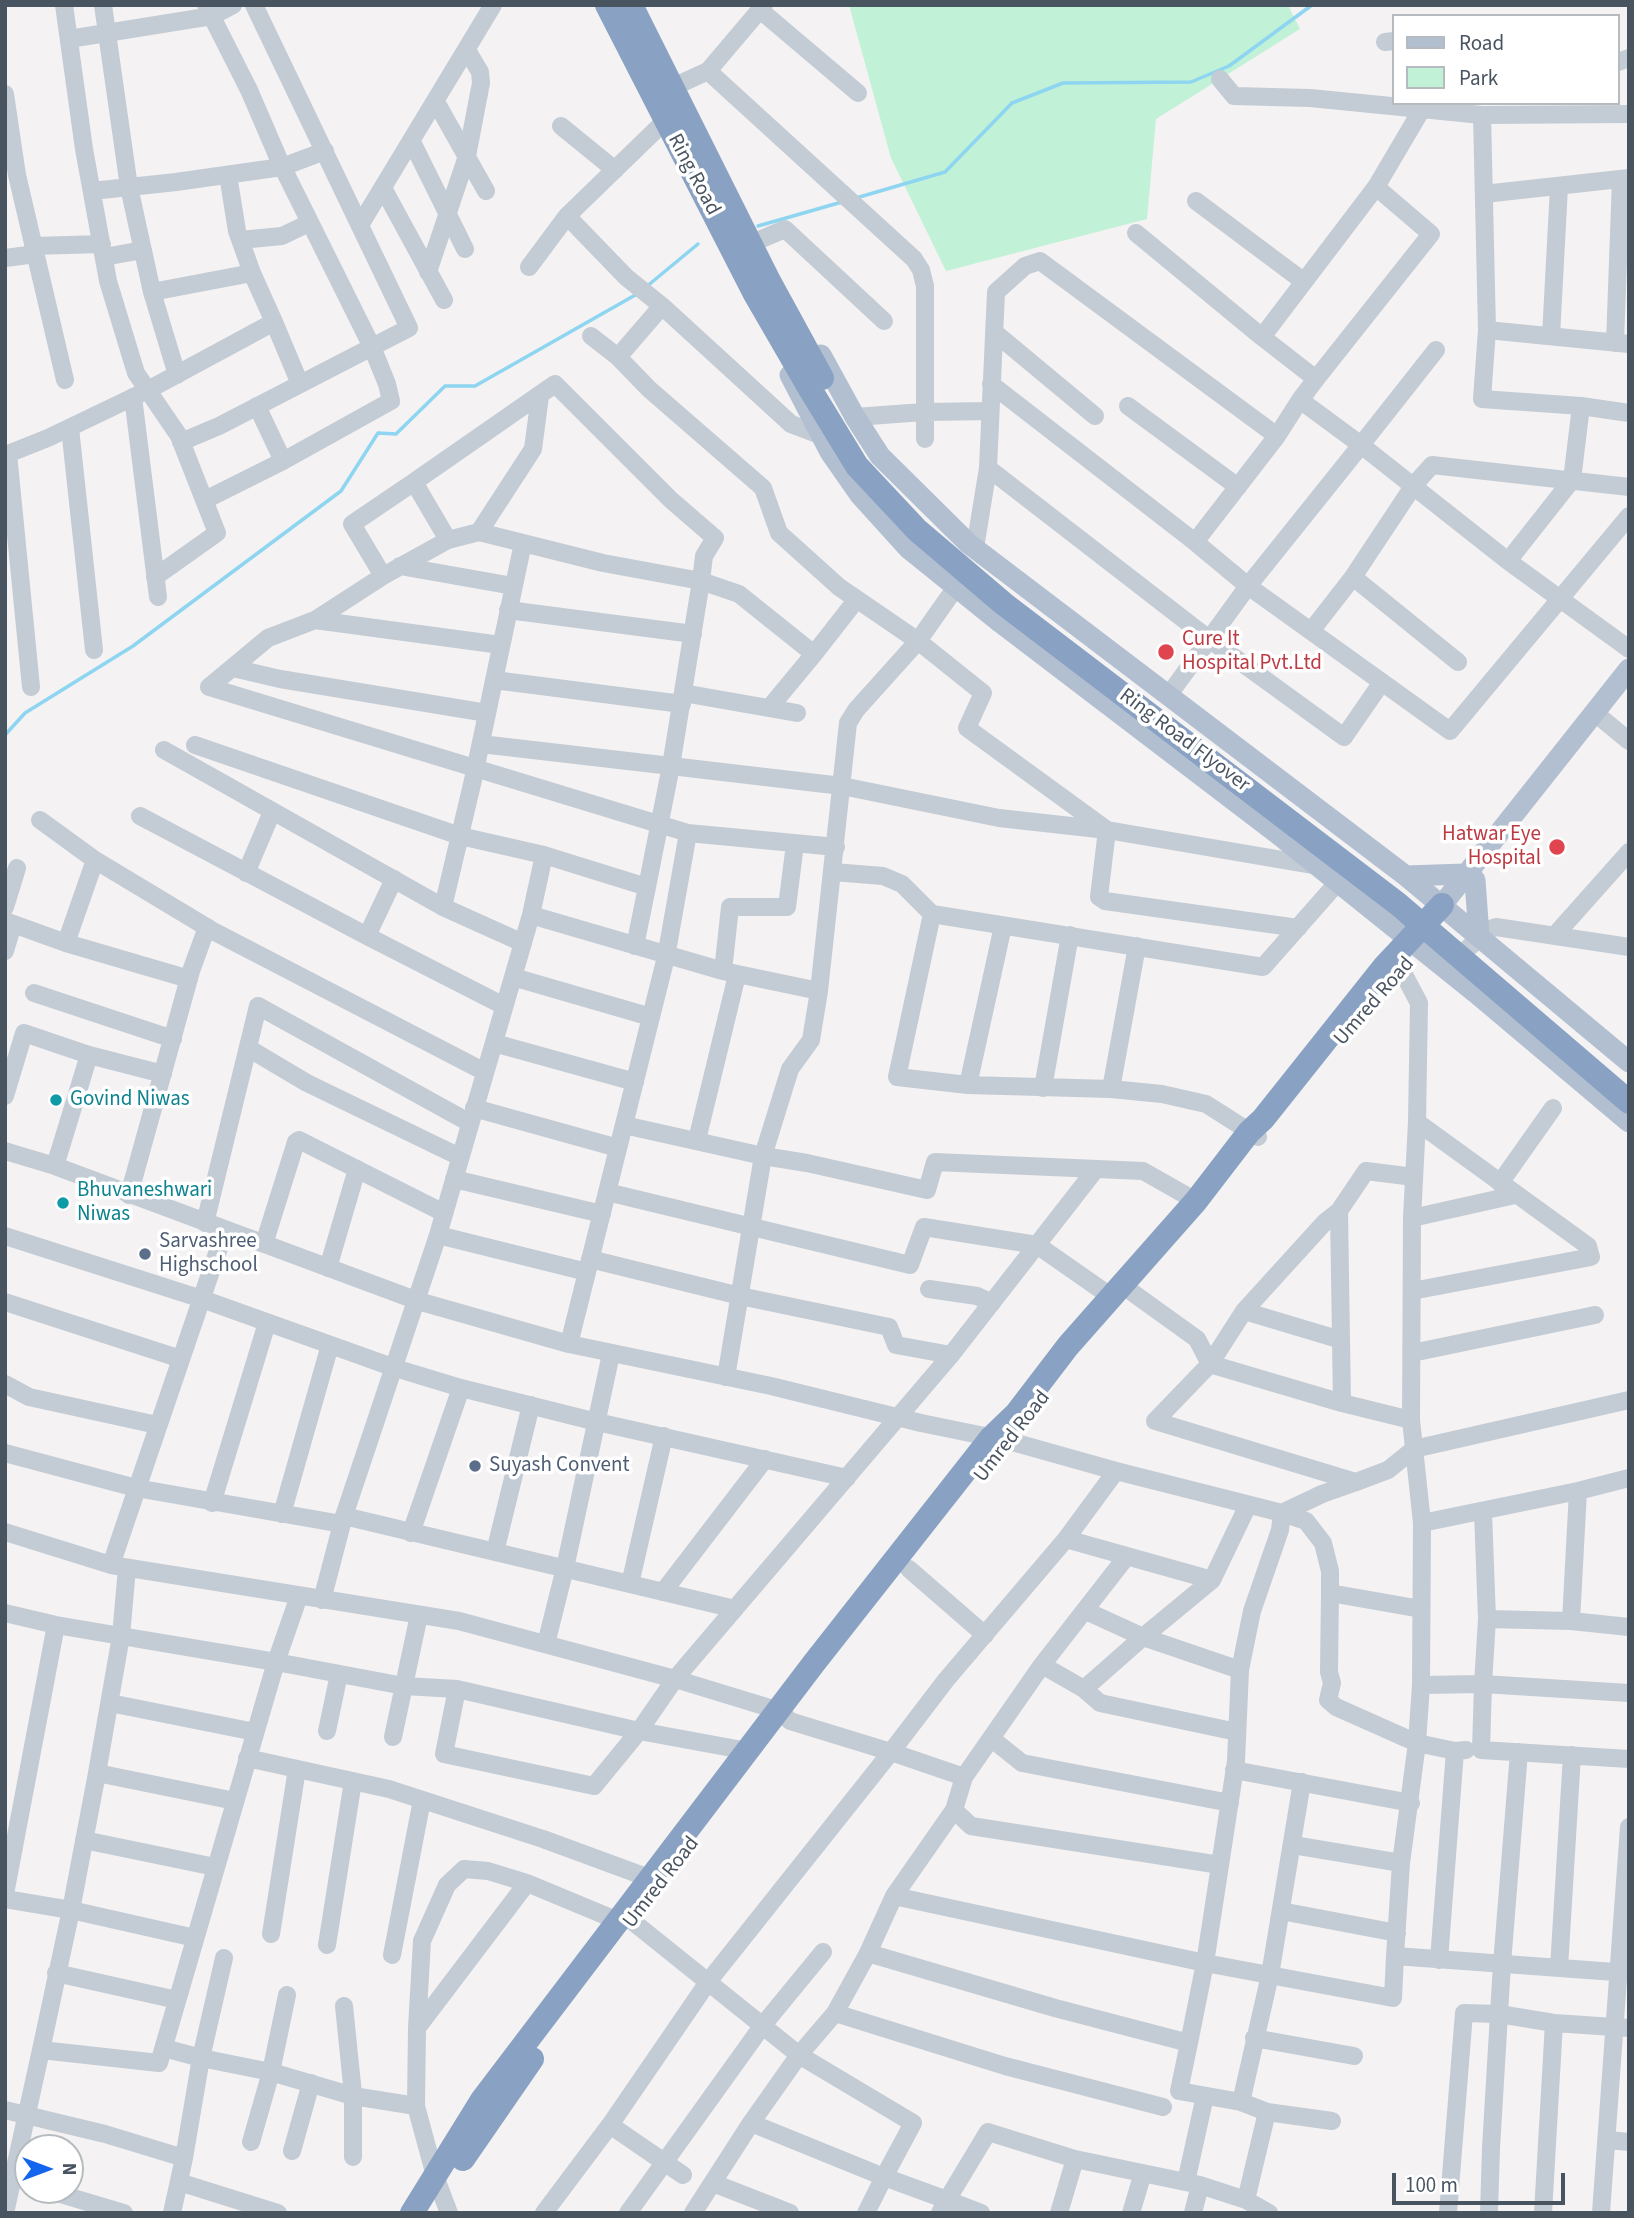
<!DOCTYPE html>
<style>
body{margin:0}
#map{position:relative;width:1634px;height:2218px;overflow:hidden;background:#f4f2f2;font-family:"Source Sans 3",sans-serif}
canvas{display:block}
.frame{position:absolute;inset:0;border:7px solid #495461;pointer-events:none}
.legend{position:absolute;left:1392px;top:14px;width:228px;height:91px;box-sizing:border-box;background:#fff;border:2px solid #b6bbc0;margin:0;padding:9px 12px;list-style:none;font-size:21px;color:#495461}
.legend li{display:flex;align-items:center;gap:14px;height:35px}
.legend b{width:35px;border:2px solid #b6bbc0}
.north{position:absolute;left:14px;top:2134px;width:70px;height:70px;box-sizing:border-box;background:#fff;border:2px solid #b6bbc0;border-radius:50%;rotate:90deg;font-size:19px;font-weight:700;line-height:28px;text-align:center;color:#495461}
.north::after{content:'';display:block;margin:auto;width:24px;height:32px;background:#1465ed;clip-path:polygon(50% 0,100% 100%,50% 72%,0 100%)}
.scale{position:absolute;left:1392px;top:2173px;width:173px;height:32px;box-sizing:border-box;border:4px solid #495461;border-top:0;padding-left:9px;font-size:21px;line-height:24px;white-space:nowrap;color:#495461;-webkit-text-stroke:5px #fff;paint-order:stroke}
</style>
<div id="map">
<canvas width="1634" height="2218"></canvas>
<div class="frame"></div>
<ul class="legend">
<li><b style="height:9px;background:#b1bfd1"></b>Road</li>
<li><b style="height:19px;background:#c1f2d7"></b>Park</li>
</ul>
<div class="north">N</div>
<div class="scale">100 m</div>
</div>
<script>
const ctx = document.querySelector('canvas').getContext('2d');
ctx.lineJoin = 'round';
function fillPath(path, color) {
  ctx.fillStyle = color;
  ctx.fill(path, 'evenodd');
}
function poly(rows) {
  const path = new Path2D();
  for (const r of rows) {
    path.moveTo(r[0], r[1]);
    for (let i = 2; i < r.length; i += 2) path.lineTo(r[i], r[i + 1]);
  }
  return path;
}
function strokePath(path, color, width, dash) {
  ctx.strokeStyle = color;
  ctx.lineWidth = width;
  ctx.lineCap = dash ? 'butt' : 'round';
  ctx.setLineDash(dash || []);
  ctx.stroke(path);
}
function write(font, color, halo, rows, align = 'center') {
  ctx.font = font + ' "Source Sans 3",sans-serif';
  ctx.lineWidth = 7;
  ctx.setLineDash([]);
  ctx.textBaseline = 'middle';
  ctx.strokeStyle = halo;
  ctx.fillStyle = color;
  for (const [text, x, y, turn = 0] of rows) {
    ctx.save();
    ctx.translate(x, y);
    ctx.rotate((+turn || 0) * Math.PI / 180);
    ctx.textAlign = isNaN(turn) ? turn : align;
    if (halo) ctx.strokeText(text, 0, 0);
    ctx.fillText(text, 0, 0);
    ctx.restore();
  }
}
fillPath(poly([
 [849,5,1288,5,1300,29,1156,119,1147,219,946,271,891,158]
]), '#c1f2d7');
strokePath(poly([
 [856,198,945,172,1012,103,1063,83,1191,82,1229,66,1312,5],
 [758,226,842,202],
 [646,287,698,244],
 [5,735,25,713,133,646,341,491,378,433,396,434,445,386,475,386,637,294]
]), '#8dd5f0', 3.5);
strokePath(poly([
 [64,5,84,149,108,281,136,373,179,436,217,533,155,577],
 [103,5,129,187,152,292,252,273,274,322],
 [760,10,858,93],
 [69,39,212,16,233,5],
 [1385,42,1394,41],
 [1618,62,1629,58],
 [708,71,764,5],
 [1220,79,1234,96,1310,98,1482,115],
 [673,87,708,71,914,259,921,270,925,286,925,439],
 [5,94,17,175,65,380],
 [436,102,486,191],
 [1422,109,1376,187,1262,337,1316,379,1300,400,1361,445,1436,350],
 [1629,114,1482,115,1487,330,1482,399,1581,406,1629,413],
 [561,126,615,170],
 [412,142,465,249],
 [228,175,237,231,252,273],
 [383,188,444,300],
 [92,191,176,182,282,167,325,151],
 [1484,194,1629,178],
 [1196,201,1303,281],
 [360,225,493,5],
 [1136,233,1262,337],
 [240,240,282,236,309,223],
 [750,244,785,229,884,321],
 [33,246,102,244],
 [104,257,143,250],
 [5,258,36,254],
 [529,267,567,216],
 [428,272,467,156,481,83,480,72,467,50],
 [152,292,177,375],
 [662,306,626,277,567,216,665,121],
 [1487,330,1629,344],
 [994,332,1095,416],
 [591,336,618,357],
 [1551,336,1559,187],
 [1615,343,1621,179],
 [1316,379,1431,234,1376,187],
 [991,384,1195,542],
 [133,397,158,597],
 [1300,400,1277,436,1195,542,1248,586,1361,445,1508,561,1629,649],
 [257,406,283,461],
 [1128,406,1238,487],
 [855,417,924,412,990,411],
 [70,428,94,650],
 [820,435,791,424,662,306,618,357,649,389,763,488,779,533,839,587,918,641,983,693,967,728,1107,830,1099,897,1105,901,1298,928],
 [181,442,219,426,372,347,280,162,249,90,206,5],
 [8,454,31,687],
 [5,455,48,438,148,390,274,322,300,384],
 [988,468,1209,639,1344,737,1382,682],
 [205,500,283,461,391,401,387,384,372,347,409,328,254,5],
 [479,532,533,449,540,396],
 [975,548,988,468,996,292,1025,266,1040,261,1277,436],
 [1508,561,1572,480,1581,406],
 [400,566,513,586],
 [383,576,352,524,414,482],
 [1353,577,1458,662],
 [508,610,693,634],
 [315,620,383,576,448,540],
 [1311,631,1353,577,1414,485,1432,465,1629,487],
 [501,645,315,620,268,638,209,687,688,833],
 [233,668,280,679,487,713],
 [494,680,682,704],
 [683,693,797,713],
 [1168,696,1248,586,1450,731,1629,516],
 [770,707,814,654],
 [1595,713,1629,741],
 [481,744,671,766,701,581,603,563,479,532,448,540,414,482,555,384,671,500,715,538,704,556,701,581,739,594,814,654,857,599],
 [195,745,460,836,544,855],
 [164,750,443,907],
 [140,816,367,936,504,1006],
 [40,820,95,860,213,931,485,1072],
 [833,872,883,876,902,884,932,914,1263,967,1338,882],
 [246,873,272,812],
 [647,887,671,766,842,786,999,818,1107,830,1318,866],
 [5,907,17,868],
 [932,914,897,1077,968,1085,1111,1089,1162,1094,1206,1104,1258,1137],
 [531,915,723,971,819,991,848,723,856,710,918,641,956,587],
 [5,921,66,943,189,979],
 [1556,934,1629,852],
 [367,936,394,879],
 [66,943,95,860],
 [523,943,443,907,473,780,523,543],
 [5,951,13,924],
 [1451,963,1490,929,1496,927,1629,947],
 [723,971,730,907,787,907,795,844],
 [1402,971,1419,1003,1417,1122,1412,1218,1411,1420,1422,1523,1421,1685,1483,1684,1481,1750,1629,1759],
 [513,977,651,1017],
 [34,993,173,1039],
 [494,1043,635,1082],
 [248,1048,307,1083,460,1157],
 [968,1085,1003,926],
 [1043,1088,1070,935],
 [1111,1089,1137,946],
 [5,1096,24,1033,89,1055,163,1074],
 [474,1108,618,1148],
 [624,1125,763,1156,790,1069,811,1040,819,991],
 [697,1140,737,975],
 [5,1151,55,1166,418,1301,569,1344,771,1386,921,1423,1009,1441,1116,1471,1282,1513,1306,1521,1323,1543,1330,1571,1330,1593,1421,1609],
 [55,1166,89,1055],
 [454,1179,602,1214],
 [1500,1183,1553,1108],
 [607,1192,910,1265,924,1227,1037,1245,1113,1298],
 [129,1195,191,971,207,927],
 [1339,1211,1325,1222,1244,1311,1210,1364,1155,1421,1356,1482,1388,1470,1414,1449,1629,1400],
 [1412,1218,1515,1195],
 [205,1223,258,1006,470,1123],
 [438,1235,587,1272],
 [5,1236,202,1299,395,1368,461,1388,597,1422,847,1478],
 [264,1244,296,1142,299,1140,444,1213],
 [590,1259,740,1296,889,1327,896,1345,951,1355],
 [328,1268,357,1169],
 [929,1289,977,1296,992,1303],
 [1412,1291,1591,1257,1588,1246,1417,1122],
 [1133,1293,1197,1339,1210,1364,1342,1403],
 [5,1302,181,1359],
 [1244,1311,1341,1340],
 [569,1344,666,957,688,833,836,847],
 [1412,1353,1595,1315],
 [726,1377,763,1156,807,1163,927,1190,935,1162,1143,1171,1196,1201],
 [5,1384,29,1397,157,1425],
 [1411,1420,1342,1403,1339,1211,1366,1171,1414,1177],
 [5,1453,136,1488,342,1524],
 [1116,1471,1066,1539,946,1680,891,1752,964,1777,1042,1665,1127,1556],
 [212,1503,267,1323],
 [1483,1512,1487,1619,1483,1684,1629,1693],
 [282,1514,330,1345],
 [344,1516,735,1609],
 [1422,1523,1578,1491,1629,1478],
 [5,1532,111,1565,459,1621,675,1679,639,1731,594,1786,444,1754,457,1689,639,1731,748,1751],
 [411,1533,461,1388],
 [1066,1539,1212,1580],
 [495,1552,531,1405],
 [111,1565,225,1230],
 [909,1569,985,1635],
 [630,1584,664,1436],
 [663,1592,765,1459],
 [1330,1593,1329,1672,1332,1683,1328,1700,1336,1707,1417,1743,1401,1863,1395,1956,1629,1973],
 [299,1596,276,1662,404,1686,457,1689],
 [322,1600,344,1516,438,1235,531,915,544,855,647,887,635,946],
 [1086,1611,1143,1637,1240,1670,1236,1761,1205,1963,1393,1998,1395,1956],
 [5,1613,56,1625,121,1636,276,1662,159,2063,41,2050,71,1910,97,1773,121,1636,127,1568],
 [1487,1619,1571,1621,1629,1627],
 [1571,1621,1578,1491],
 [546,1644,565,1568,611,1354],
 [1042,1665,1084,1689,1143,1637,1212,1580,1248,1505],
 [1240,1670,1252,1611,1280,1530,1282,1513,1322,1494,1356,1482],
 [1421,1685,1417,1743,1455,1751,1466,1750],
 [1084,1689,1100,1703,1237,1732],
 [110,1703,255,1732],
 [327,1731,339,1674],
 [393,1737,419,1615],
 [992,1739,1022,1763,1230,1803],
 [247,1758,389,1789,543,1839,649,1878],
 [1234,1770,1411,1803],
 [97,1773,235,1801],
 [964,1777,954,1810,971,1826,1220,1865],
 [84,1840,215,1867],
 [1293,1845,1401,1863],
 [5,1894,56,1625],
 [894,1896,954,1810],
 [5,1899,71,1910,195,1938],
 [1281,1911,1397,1933],
 [632,1921,708,1982,610,2125,683,2175],
 [271,1934,297,1769],
 [327,1945,353,1781],
 [868,1953,835,2013,1005,2066,1163,2107],
 [392,1955,422,1800],
 [1439,1960,1455,1751],
 [1559,1968,1572,1755],
 [56,1973,177,2000],
 [344,2006,353,2094,353,2157],
 [835,2013,799,2055,751,2123,884,2177,913,2123,799,2055,708,1982,891,1752,790,1721,780,1711,675,1679,951,1355,1096,1169],
 [417,2028,527,1883],
 [1254,2038,1354,2056],
 [1189,2043,1205,1963,894,1896,868,1953,1055,2008,1189,2043,1179,2091,1241,2102,1270,1975,1302,1782],
 [164,2048,201,2058,271,2072,353,2096,416,2106],
 [1241,2102,1267,2112,1246,2200,1269,2213],
 [5,2110,105,2134,184,2158,172,2213],
 [1267,2112,1332,2121],
 [1608,2140,1629,2142],
 [251,2142,271,2072,287,1995],
 [292,2151,311,2083],
 [184,2158,201,2058,224,1958],
 [179,2182,278,2213],
 [1186,2182,1205,2096],
 [713,2183,790,2213],
 [47,2190,124,2213],
 [5,2213,41,2050],
 [449,2213,435,2176,416,2106,417,2028,422,1941,447,1885,464,1869,488,1871,527,1883,616,1920],
 [544,2213,610,2125],
 [628,2213,763,2025,823,1952],
 [693,2213,751,2123],
 [866,2213,884,2177,947,2200,940,2213],
 [981,2213,947,2200,988,2132,1075,2159,1200,2185,1246,2200],
 [1059,2213,1075,2159],
 [1131,2213,1143,2173],
 [1193,2213,1200,2185],
 [1448,2213,1464,2013,1499,2014,1554,2023],
 [1489,2213,1491,2148,1502,1964,1519,1752],
 [1543,2213,1554,2023,1629,2028],
 [1601,2213,1629,1827]
]), '#c3cbd4', 18);
strokePath(poly([
 [821,355,855,417,880,456,969,544,1406,876,1629,1062],
 [790,375,830,452,860,495,908,548,1001,623,1283,838,1476,993,1629,1122],
 [1406,876,1465,874],
 [1475,880,1479,936],
 [1442,905,1629,669]
]), '#b1bfd1', 21);
strokePath(poly([
 [607,5,755,294,810,389,857,466,917,530,1004,604,1398,904,1629,1102],
 [631,5,769,281,822,378],
 [463,2159,532,2059],
 [412,2213,482,2100,814,1663,991,1438,1016,1414,1068,1346,1196,1201,1249,1132,1263,1119,1384,967,1442,905]
]), '#89a1c2', 24);
for (const [x, y, r, color] of [
 [1166,652,9,"#e0444e"],
 [1557,847,9,"#e0444e"],
 [56,1100,7,"#0f9aa8"],
 [63,1203,7,"#0f9aa8"],
 [145,1254,7,"#5c6f8a"],
 [475,1466,7,"#5c6f8a"]
]) {
  const dot = new Path2D();
  dot.arc(x, y, r, 0, 2 * Math.PI);
  ctx.fillStyle = color;
  ctx.fill(dot);
  strokePath(dot, '#fff', 2.5);
}
write('21px', '#495461', '#fff', [
 ["Ring Road",693,175,62],
 ["Ring Road Flyover",1184,741,37],
 ["Umred Road",1375,1002,-49],
 ["Umred Road",1013,1437,-52],
 ["Umred Road",662,1883,-52]
]);
write('21px', '#be3a42', '#fff', [
 ["Cure It",1182,640],
 ["Hospital Pvt.Ltd",1182,664],
 ["Hatwar Eye",1541,835,"right"],
 ["Hospital",1541,859,"right"]
], 'left');
write('21px', '#0d838f', '#fff', [
 ["Govind Niwas",70,1100],
 ["Bhuvaneshwari",77,1191],
 ["Niwas",77,1215]
], 'left');
write('21px', '#4e5e75', '#fff', [
 ["Sarvashree",159,1242],
 ["Highschool",159,1266],
 ["Suyash Convent",489,1466]
], 'left');
</script>
